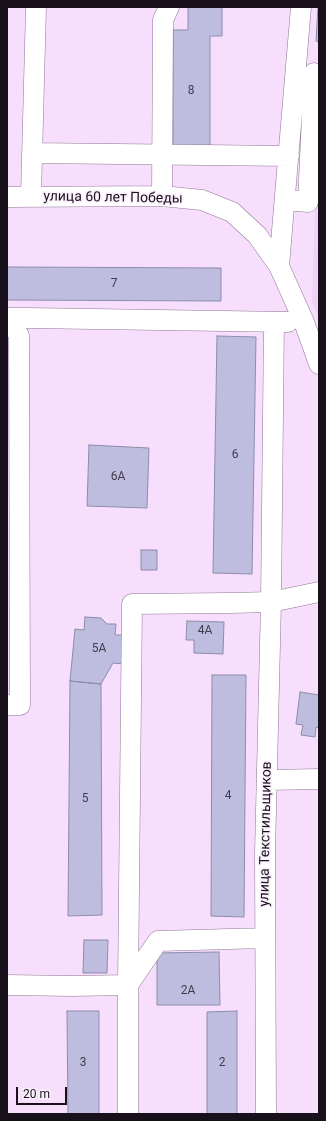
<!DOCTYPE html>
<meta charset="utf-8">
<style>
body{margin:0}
#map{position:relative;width:326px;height:1121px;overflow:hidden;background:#f6defc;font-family:Roboto,sans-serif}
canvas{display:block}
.frame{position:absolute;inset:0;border:8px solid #18101a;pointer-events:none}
.scale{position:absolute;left:16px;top:1087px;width:51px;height:18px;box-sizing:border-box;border:2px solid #18101a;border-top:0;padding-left:5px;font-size:12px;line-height:14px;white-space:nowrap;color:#18101a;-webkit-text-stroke:3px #fbf1fd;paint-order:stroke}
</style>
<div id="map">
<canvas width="326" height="1121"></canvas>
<div class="frame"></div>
<div class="scale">20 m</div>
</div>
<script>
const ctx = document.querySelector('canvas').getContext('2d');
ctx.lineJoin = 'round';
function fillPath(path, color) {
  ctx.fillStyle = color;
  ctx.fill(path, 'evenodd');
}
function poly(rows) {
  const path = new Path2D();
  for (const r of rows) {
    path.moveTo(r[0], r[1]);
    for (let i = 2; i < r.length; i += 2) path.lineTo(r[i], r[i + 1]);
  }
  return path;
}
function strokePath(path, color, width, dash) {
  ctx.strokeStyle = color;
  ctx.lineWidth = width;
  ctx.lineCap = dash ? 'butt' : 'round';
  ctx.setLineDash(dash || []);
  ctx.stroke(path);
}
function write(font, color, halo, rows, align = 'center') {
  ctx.font = font + ' Roboto,sans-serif';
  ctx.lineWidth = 3.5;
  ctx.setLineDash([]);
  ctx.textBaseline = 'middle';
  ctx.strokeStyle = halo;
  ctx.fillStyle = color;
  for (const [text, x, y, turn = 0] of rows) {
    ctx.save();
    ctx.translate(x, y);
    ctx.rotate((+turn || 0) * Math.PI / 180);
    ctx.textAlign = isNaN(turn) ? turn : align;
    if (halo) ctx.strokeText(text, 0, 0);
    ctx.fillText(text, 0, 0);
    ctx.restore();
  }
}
fillPath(poly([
 [319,85,319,319,312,301]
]), '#efd2f6');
const building = poly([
 [188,7,222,7,222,36,210,36,210,147,173,147,173,30,188,30,188,7],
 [318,7,319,7,319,42,316,41,318,7],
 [7,267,221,268,221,301,7,300,7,267],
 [217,336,256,337,252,574,213,573,217,336],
 [89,445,149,448,147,508,87,506,89,445],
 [141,550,157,550,157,570,141,570,141,550],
 [85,617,101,618,107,624,116,624,115,635,126,635,125,664,113,663,101,684,70,681,75,629,84,630,85,617],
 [187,621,224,622,223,654,194,653,194,640,186,640,187,621],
 [212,675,246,675,244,917,211,916,212,675],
 [70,681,101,684,102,915,68,916,70,681],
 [300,692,319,695,319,728,316,727,315,737,301,735,303,725,296,724,300,692],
 [84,940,108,940,107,973,83,973,84,940],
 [219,952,220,1005,157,1005,157,953,219,952],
 [67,1011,99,1011,99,1114,68,1114,67,1011],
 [237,1011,237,1114,207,1114,207,1012,237,1011]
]);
fillPath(building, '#bebddf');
strokePath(building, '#8d8cab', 1);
const minor = poly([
 [32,153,289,156],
 [31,196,36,7],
 [162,196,163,20,169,7],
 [7,197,162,196,202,200,232,212,257,235,279,266,304,322,319,364],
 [285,200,308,202,314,73],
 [279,266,301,7],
 [7,318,10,318,19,336,20,705,7,705],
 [10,318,29,318,288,322],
 [267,780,319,779],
 [7,985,72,986,128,985,158,941,265,938],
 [128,1114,128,985,132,604,229,603,271,602,274,322],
 [266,1114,265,853,271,602,319,592]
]);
strokePath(minor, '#8e7893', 21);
strokePath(minor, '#fff', 20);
write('12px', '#423b4b', null, [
 ["8",191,91],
 ["7",114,284],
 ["6",235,455],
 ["6А",118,477],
 ["4А",205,631],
 ["5А",99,649],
 ["4",228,796],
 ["5",85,799],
 ["2А",188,991],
 ["3",83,1063],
 ["2",222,1063]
]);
write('14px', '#18101a', '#fbf1fd', [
 ["улица 60 лет Победы",113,198,1],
 ["улица Текстильщиков",266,834,-89]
]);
</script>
